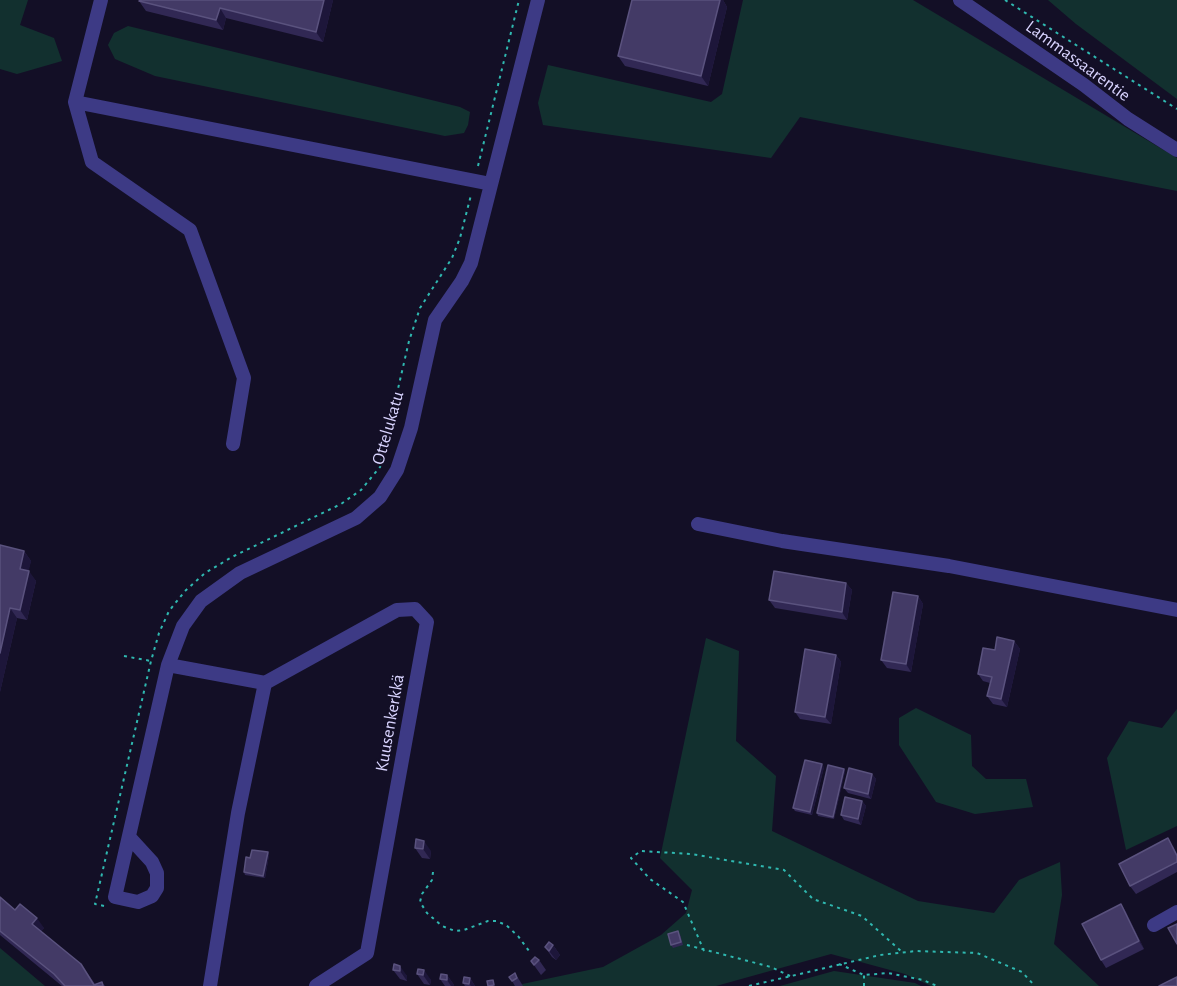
<!DOCTYPE html>
<meta charset="utf-8">
<style>
body{margin:0}
canvas{display:block;background:#130f26}
</style>
<canvas width="1177" height="986"></canvas>
<script>
const ctx = document.querySelector('canvas').getContext('2d');
ctx.lineJoin = 'round';
function fillPath(path, color) {
  ctx.fillStyle = color;
  ctx.fill(path, 'evenodd');
}
function poly(rows) {
  const path = new Path2D();
  for (const r of rows) {
    path.moveTo(r[0], r[1]);
    for (let i = 2; i < r.length; i += 2) path.lineTo(r[i], r[i + 1]);
  }
  return path;
}
function strokePath(path, color, width, dash) {
  ctx.strokeStyle = color;
  ctx.lineWidth = width;
  ctx.lineCap = dash ? 'butt' : 'round';
  ctx.setLineDash(dash || []);
  ctx.stroke(path);
}
function write(font, color, halo, rows, align = 'center') {
  ctx.font = font + ' "Alegreya Sans",sans-serif';
  ctx.lineWidth = 4.5;
  ctx.setLineDash([]);
  ctx.textBaseline = 'middle';
  ctx.strokeStyle = halo;
  ctx.fillStyle = color;
  for (const [text, x, y, turn = 0] of rows) {
    ctx.save();
    ctx.translate(x, y);
    ctx.rotate((+turn || 0) * Math.PI / 180);
    ctx.textAlign = isNaN(turn) ? turn : align;
    if (halo) ctx.strokeText(text, 0, 0);
    ctx.fillText(text, 0, 0);
    ctx.restore();
  }
}
fillPath(poly([
 [0,0,28,0,20,25,54,38,62,61,17,74,0,69],
 [743,0,913,0,1177,158,1177,191,800,117,771,158,543,125,538,103,548,65,711,102,722,94],
 [1048,0,1177,0,1177,99,1076,24],
 [128,26,460,107,470,112,468,125,464,133,445,136,155,76,115,59,108,45,114,33],
 [706,638,739,651,736,741,776,776,772,831,918,901,994,913,1019,880,1060,862,1062,895,1054,944,1099,986,931,986,905,974,831,954,716,986,513,986,603,967,661,935,686,913,692,890,660,858],
 [916,708,971,735,972,766,986,779,1026,779,1033,807,975,814,936,802,899,745,899,718],
 [1177,709,1177,826,1126,850,1107,758,1129,721,1162,728],
 [0,948,45,986,0,986],
 [834,971,915,983,921,986,780,986]
]), '#12302f');
strokePath(poly([
 [1005,0,1177,109],
 [478,166,519,0],
 [124,656,151,661],
 [433,872,432,880,422,894,420,902,427,913,442,926,455,931,464,930,488,921,496,921,506,925,518,936,529,951],
 [104,906,95,904,151,661,159,633,169,611,185,591,205,573,232,557,341,504,361,490,380,467,409,341,420,308,452,258,460,238,471,195],
 [687,945,771,967,790,976],
 [704,951,683,902,650,879,631,858,641,851,691,854,784,870,813,899,862,916,902,952],
 [839,964,864,975,888,973,923,980,937,986],
 [749,986,880,955,916,951,977,953,1022,972,1035,986],
 [864,986,864,975]
]), '#2fb8b0', 2, [3, 4.5]);
strokePath(poly([
 [101,0,75,102,92,162,190,230,244,378,233,444],
 [960,0,1084,85,1128,119,1177,150],
 [75,102,491,184],
 [698,524,782,541,949,566,1177,610],
 [168,665,265,683],
 [130,838,152,862,157,873,157,888,152,896,138,902,115,897,168,665,183,626,201,601,240,573,356,518,380,497,397,470,411,428,435,320,462,281,471,263,538,0],
 [1154,925,1177,912],
 [210,986,238,813,265,683,397,610,415,609,427,622,367,953,316,986]
]), '#3d3a85', 14);
fillPath(poly([
 [333,0,323,42,226,18,223,30,146,11,139,1],
 [632,0,723,0,727,7,708,86,625,66,618,56],
 [0,545,24,551,31,561,28,571,36,581,27,620,17,618,0,692],
 [846,583,852,590,847,620,775,608,769,600],
 [918,596,923,604,911,672,887,668,881,660],
 [1014,641,1020,649,1007,707,993,704,987,696,990,683,983,681,978,674,995,650],
 [836,655,841,662,831,724,800,719,795,712],
 [824,767,812,815,795,811,793,808],
 [844,769,845,771,834,819,818,816,817,813],
 [872,774,876,779,871,799,848,793,844,788],
 [862,801,866,806,861,825,844,820,841,815],
 [1173,846,1177,854,1177,872,1136,894,1130,886],
 [415,848,431,851,430,859,422,858],
 [268,852,269,855,265,878,245,875,244,872,250,858],
 [0,897,15,910,44,928,41,931,81,964,95,984,102,982,105,986,62,986,0,935],
 [1121,904,1126,912,1144,949,1106,968,1101,960],
 [680,934,683,945,673,948,671,945],
 [553,945,560,955,556,960,552,957,545,947],
 [539,960,546,970,541,975,531,961],
 [394,964,407,976,407,981,400,979,393,970],
 [418,969,431,980,430,985,424,984,417,974],
 [515,973,523,986,515,986,512,981],
 [447,975,454,985,454,986,445,986,440,979],
 [470,978,475,986,465,986,463,983]
]), '#312854');
fillPath(poly([
 [324,0,333,0,323,42,316,32],
 [720,0,723,0,727,7,708,86,701,76],
 [220,8,226,18,223,30,216,20],
 [24,551,31,561,27,579,20,569],
 [29,571,36,581,27,620,20,610],
 [846,583,852,590,847,620,842,612],
 [918,596,923,604,911,672,906,664],
 [10,608,17,618,0,692,0,653],
 [1014,641,1020,649,1007,707,1001,699],
 [836,655,841,662,831,724,825,717],
 [822,764,824,767,812,815,810,812],
 [844,769,845,771,834,819,833,817],
 [872,774,876,779,871,799,868,794],
 [862,801,866,806,861,825,858,819],
 [424,841,431,851,430,859,423,849],
 [268,852,269,855,265,878,263,876],
 [1121,904,1126,912,1144,949,1139,941],
 [37,918,44,928,39,934,32,924],
 [553,945,560,955,556,960,549,951],
 [400,966,407,976,407,981,400,971],
 [424,970,431,980,430,985,423,975],
 [447,975,454,985,454,986,451,986,447,980],
 [470,978,475,986,471,986,469,984]
]), '#1d163a');
const building = poly([
 [140,0,324,0,316,32,220,8,216,20,139,1,140,0],
 [632,0,720,0,701,76,618,56,632,0],
 [0,545,24,551,20,569,29,571,20,610,10,608,0,653,0,545],
 [774,571,846,583,842,612,769,600,774,571],
 [893,592,918,596,906,664,881,660,893,592],
 [997,637,1014,641,1001,699,987,696,992,677,978,674,983,648,995,650,997,637],
 [805,649,836,655,825,717,795,712,805,649],
 [805,760,822,764,810,812,793,808,805,760],
 [828,765,844,769,833,817,817,813,828,765],
 [849,768,872,774,868,794,844,788,849,768],
 [845,797,862,801,858,819,841,815,845,797],
 [1168,838,1177,856,1177,862,1130,886,1119,864,1168,838],
 [416,839,424,841,423,849,415,848,416,839],
 [252,850,268,852,263,876,244,872,246,857,250,858,252,850],
 [0,897,15,910,20,904,37,918,32,924,81,964,94,985,102,982,103,986,65,986,54,974,0,931,0,897],
 [1121,904,1139,941,1101,960,1082,924,1121,904],
 [1177,924,1177,944,1168,928,1177,924],
 [678,931,681,942,671,945,668,934,678,931],
 [549,942,553,945,549,951,545,947,549,942],
 [535,957,539,960,534,965,531,961,535,957],
 [394,964,400,966,400,971,393,970,394,964],
 [418,969,424,970,423,975,417,974,418,969],
 [515,973,517,978,512,981,509,977,515,973],
 [441,974,447,975,447,980,440,979,441,974],
 [464,977,470,978,469,984,463,983,464,977],
 [1177,977,1177,986,1159,986,1177,977],
 [493,980,494,985,488,986,487,981,493,980]
]);
fillPath(building, '#433a66');
strokePath(building, '#5a527e', 1.5);
write('18px', '#d9d4ff', '#130f26', [
 ["Lammassaarentie",1078,61,36],
 ["Ottelukatu",388,428,-74],
 ["Kuusenkerkkä",390,723,-80]
]);
</script>
